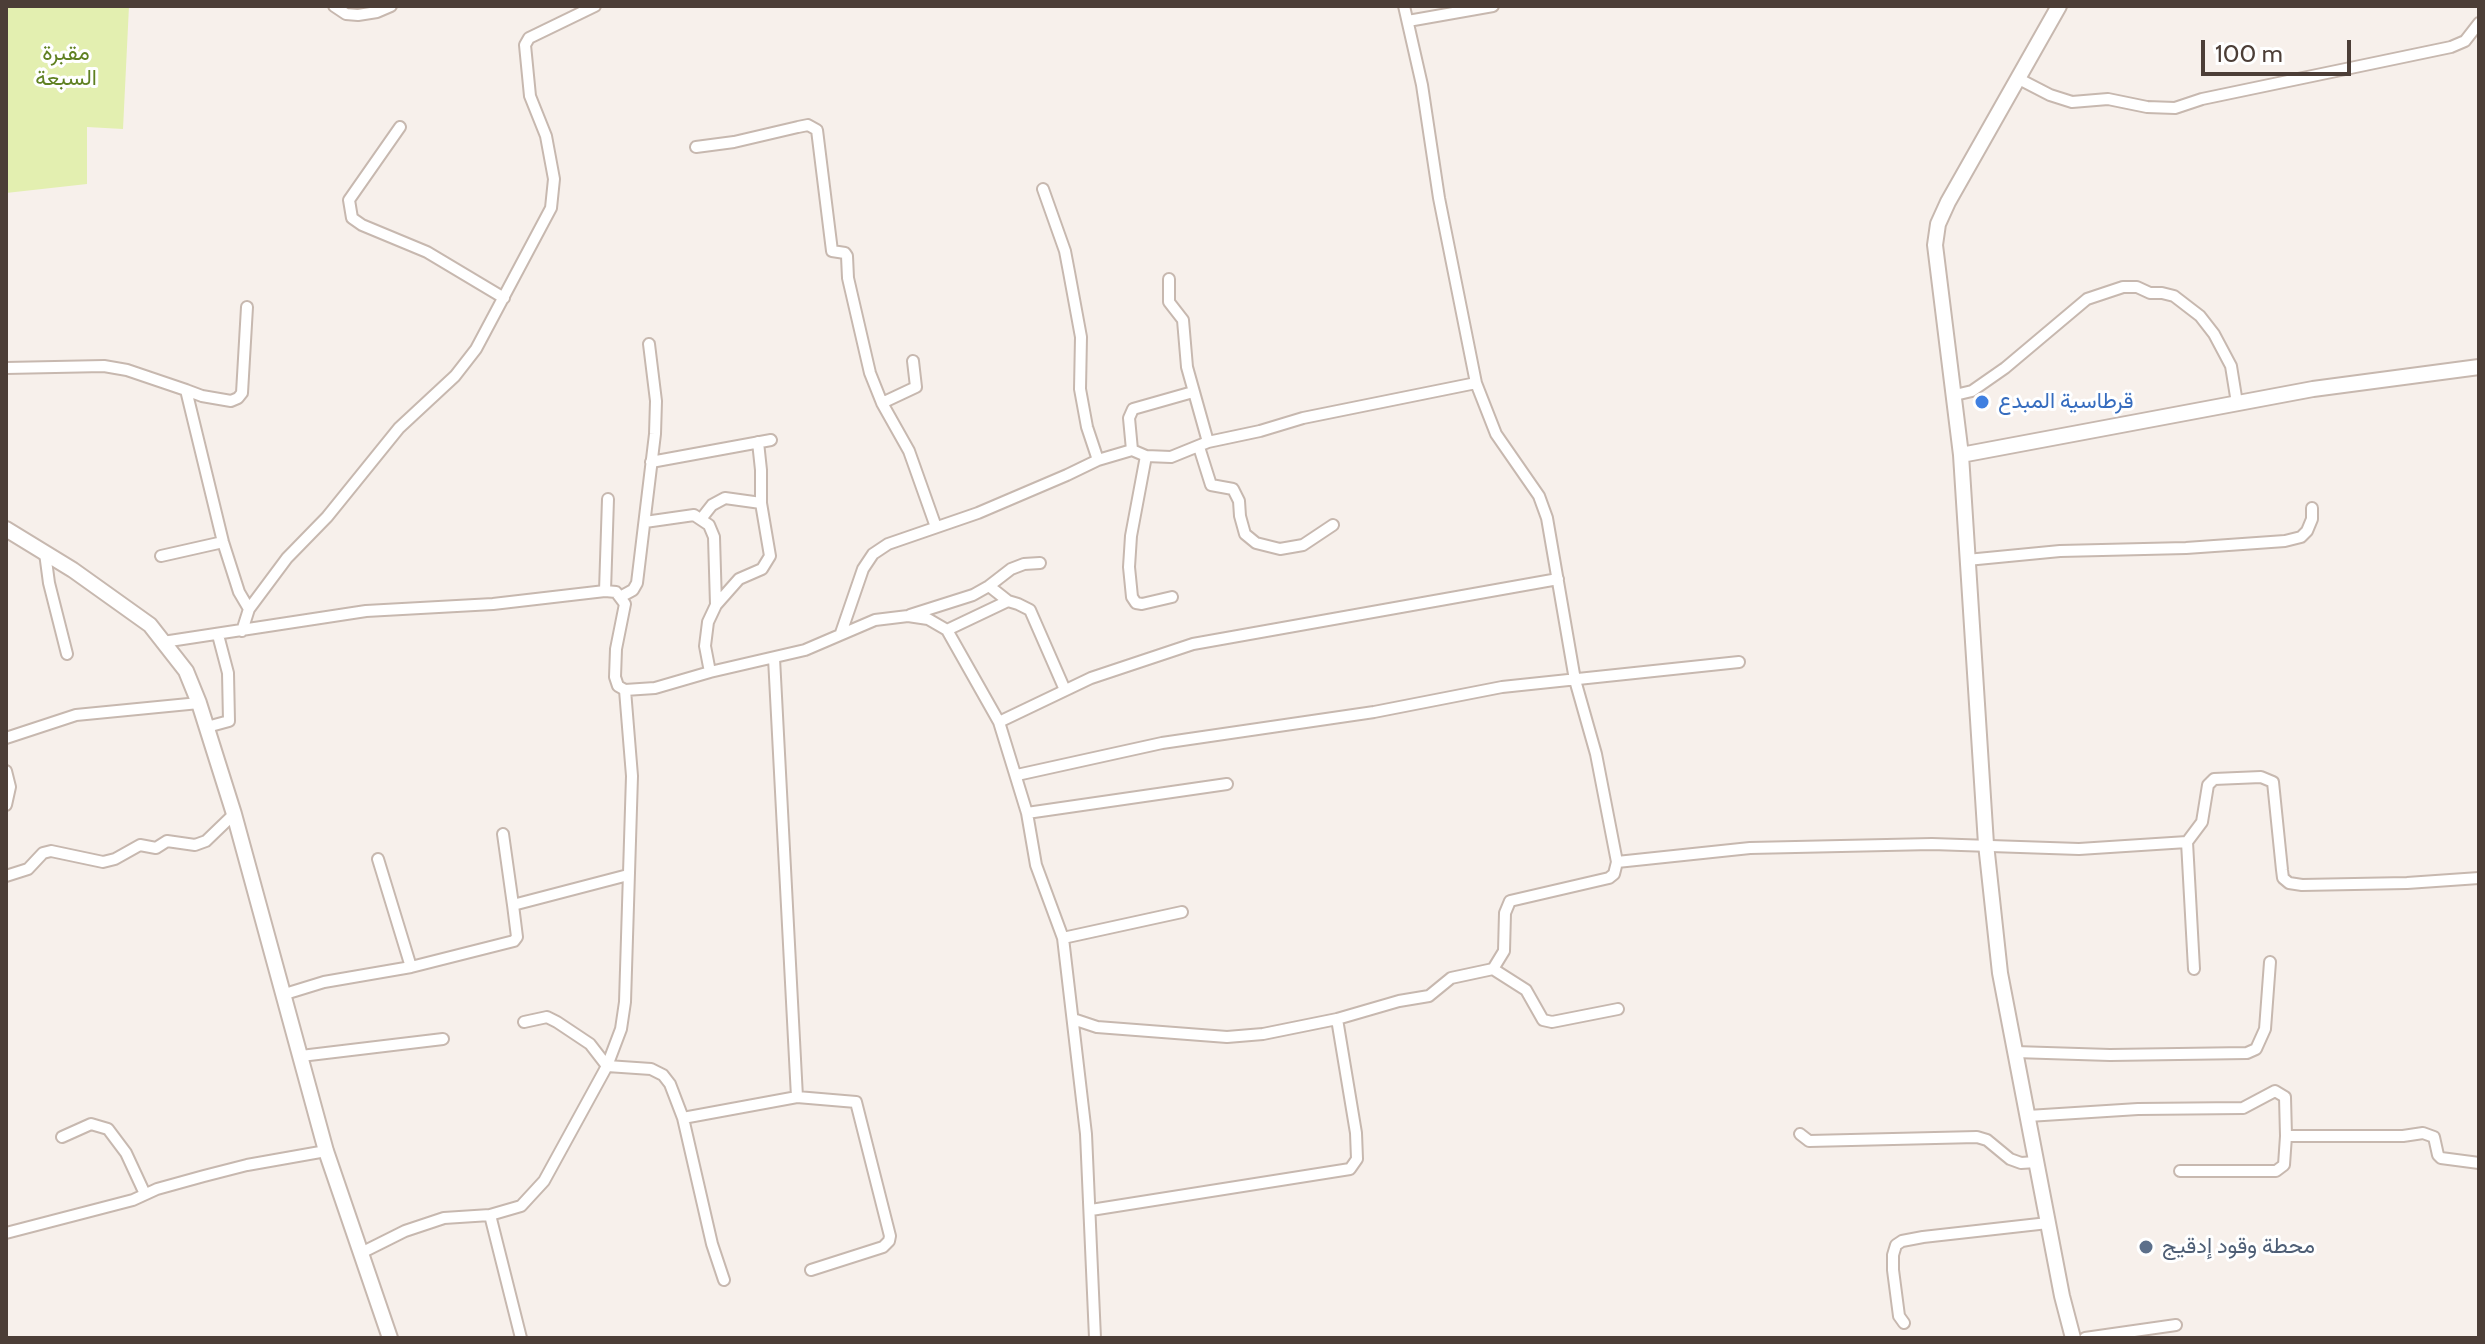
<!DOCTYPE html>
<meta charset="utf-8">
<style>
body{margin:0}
#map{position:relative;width:2485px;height:1344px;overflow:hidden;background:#f7f0eb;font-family:Cabin,sans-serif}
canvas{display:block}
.frame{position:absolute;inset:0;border:8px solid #4c3e37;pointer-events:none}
.scale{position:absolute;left:2201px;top:40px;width:150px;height:36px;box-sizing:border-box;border:4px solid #4c3e37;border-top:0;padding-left:10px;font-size:24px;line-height:28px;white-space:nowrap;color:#4c3e37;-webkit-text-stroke:6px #fff;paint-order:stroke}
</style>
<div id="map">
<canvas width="2485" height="1344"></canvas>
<div class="frame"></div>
<div class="scale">100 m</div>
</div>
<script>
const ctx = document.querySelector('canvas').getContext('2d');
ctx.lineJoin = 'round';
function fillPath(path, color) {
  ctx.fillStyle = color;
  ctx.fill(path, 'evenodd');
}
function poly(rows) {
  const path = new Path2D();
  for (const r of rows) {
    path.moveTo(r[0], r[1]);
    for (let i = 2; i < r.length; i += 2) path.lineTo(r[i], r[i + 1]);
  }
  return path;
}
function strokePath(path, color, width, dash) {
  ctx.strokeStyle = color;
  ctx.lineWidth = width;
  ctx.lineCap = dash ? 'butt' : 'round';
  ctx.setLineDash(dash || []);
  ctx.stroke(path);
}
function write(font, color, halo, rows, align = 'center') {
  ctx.font = font + ' Cabin,Vazirmatn,sans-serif';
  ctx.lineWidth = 6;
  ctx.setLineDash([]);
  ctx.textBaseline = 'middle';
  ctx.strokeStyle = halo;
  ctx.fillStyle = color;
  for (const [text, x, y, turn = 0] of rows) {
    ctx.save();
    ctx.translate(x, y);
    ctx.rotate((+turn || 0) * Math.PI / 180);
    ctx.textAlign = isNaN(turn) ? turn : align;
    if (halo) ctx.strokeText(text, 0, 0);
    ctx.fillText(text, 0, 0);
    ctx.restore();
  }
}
fillPath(poly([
 [6,6,129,6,123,129,87,127,87,184,6,193]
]), '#e3efb0');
const minor = poly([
 [334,6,346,14,358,15,377,12,391,6],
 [1404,6,1422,85,1439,198,1476,383,1496,434,1539,496,1547,518,1575,680,1596,754,1617,862],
 [1408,21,1493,6],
 [2019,79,2050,95,2072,102,2108,99,2147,107,2175,108,2202,99,2451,47,2465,41,2479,23],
 [400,127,349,200,352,218,362,225,427,252,504,298],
 [696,147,734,142,798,127,808,125,817,130,832,251,845,253,847,256,848,278,870,373,882,403,909,451,936,527],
 [1043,189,1065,251,1069,272,1081,337,1080,389,1087,427,1098,460],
 [1169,279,1169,302,1183,320,1187,367,1208,442],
 [6,368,104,366,127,370,186,390,223,542,239,592,249,609],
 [186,390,202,396,231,401,238,398,242,393,247,307],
 [1955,395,1972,391,2005,368,2087,299,2123,287,2137,287,2150,293,2162,293,2174,296,2200,316,2214,334,2231,366,2237,403],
 [882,403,916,387,913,361],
 [1199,447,1211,485,1233,489,1239,501,1240,516,1245,534,1256,543,1280,549,1303,545,1333,525],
 [1132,450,1129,418,1133,409,1193,392],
 [1146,456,1131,536,1129,567,1132,597,1136,603,1142,604,1172,597],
 [651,462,771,440],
 [701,519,712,505,725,498,761,503],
 [645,522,694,515,709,525,714,537,716,605],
 [45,553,49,583,67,654],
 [161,556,223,542],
 [1967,560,2060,551,2186,548,2285,541,2301,537,2307,531,2312,519,2312,508],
 [989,586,1008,601],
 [605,591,608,499],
 [622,596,633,590,637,583,655,434,656,401,649,344],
 [910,615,973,595,989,586,1011,569,1024,564,1040,563],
 [947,630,1008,601,1018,604,1030,610,1065,690],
 [242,631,249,609,287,558,327,517,399,428,455,376,476,349,551,208,554,179,546,136,530,96,525,45,529,38,595,6],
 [841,633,863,569,873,554,888,544,978,513,1067,475,1098,460,1132,450,1146,456,1171,457,1208,442,1260,431,1303,418,1476,383],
 [163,642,366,611,493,604,605,591,616,592,625,604,616,649,615,677,618,686,625,690,655,688,710,672,805,650,875,620,908,616,928,619,947,630,999,722,1027,813,1036,865,1063,938,1086,1134,1095,1338],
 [774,658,797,1097],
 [710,672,705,646,708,622,716,605,739,579,762,569,770,556,761,503,761,470,758,442],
 [999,722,1091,678,1193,644,1558,579],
 [207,727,229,721,228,673,218,635],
 [6,738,76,715,199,703],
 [6,771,10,787,6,805],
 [1017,775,1162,743,1374,712,1502,687,1739,662],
 [1027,813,1227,784],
 [503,834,513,905],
 [2187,842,2194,969],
 [378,859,411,967],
 [6,876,28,869,43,853,51,851,103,862,115,859,140,845,156,848,167,841,195,845,206,841,234,814],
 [1063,938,1182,912],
 [1493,969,1526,990,1543,1020,1552,1022,1618,1009],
 [285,994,324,982,411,967,514,941,517,937,513,905,628,875],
 [1073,1019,1097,1027,1227,1037,1263,1034,1337,1019,1399,1001,1429,996,1451,978,1493,969,1504,951,1505,913,1510,901,1609,878,1614,874,1617,862,1750,848,1932,844,2079,849,2187,842,2202,822,2208,785,2214,779,2261,777,2273,782,2282,870,2283,878,2289,883,2302,885,2407,883,2479,878],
 [524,1022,547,1017,557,1022,590,1044,607,1066],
 [2015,1052,2110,1055,2247,1053,2256,1049,2265,1029,2270,962],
 [301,1056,443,1039],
 [607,1066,621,1029,625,1002,632,776,625,690],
 [2028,1116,2138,1109,2243,1108,2275,1091,2285,1097,2286,1136,2403,1136,2423,1133,2434,1137,2438,1155,2441,1158,2479,1163],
 [683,1118,797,1097,856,1102,890,1236,889,1241,883,1247,811,1270],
 [1800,1134,1809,1141,1977,1137,1987,1140,2010,1159,2021,1163,2036,1162],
 [62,1137,91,1124,108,1129,126,1153,145,1194],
 [2180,1171,2276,1171,2284,1165,2286,1136],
 [1091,1210,1350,1169,1357,1159,1356,1133,1337,1019],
 [490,1215,521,1338],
 [6,1233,133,1200,157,1189,204,1176,247,1165,326,1151],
 [361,1253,405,1231,444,1218,490,1215,521,1206,544,1181,607,1066,651,1069,663,1075,670,1084,683,1118,712,1244,724,1280],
 [1904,1323,1899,1316,1893,1270,1893,1255,1896,1245,1902,1241,1923,1237,2048,1223],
 [2085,1338,2176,1325]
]);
const tertiary = poly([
 [2059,6,1948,202,1938,224,1935,245,1961,455,1986,844,2000,973,2062,1296,2073,1338],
 [1961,455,2313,389,2479,367],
 [6,529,73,570,150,625,186,671,199,703,234,814,326,1151,390,1338]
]);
strokePath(minor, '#c7b8af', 14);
strokePath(tertiary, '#c7b8af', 18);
strokePath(minor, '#fff', 10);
strokePath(tertiary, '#fff', 14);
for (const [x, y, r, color] of [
 [1982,402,8,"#3f7fe0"],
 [2146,1247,8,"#5c6f8a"]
]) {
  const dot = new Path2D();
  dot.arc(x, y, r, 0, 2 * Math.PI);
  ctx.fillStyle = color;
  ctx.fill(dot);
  strokePath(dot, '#fff', 3);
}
write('22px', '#5f8021', '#fff', [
 ["مقبرة",66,54],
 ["السبعة",66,79]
]);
write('22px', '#366cbe', '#fff', [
 ["قرطاسية المبدع",1998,402]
], 'left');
write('22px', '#4e5e75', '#fff', [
 ["محطة وقود إدقيج",2162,1247]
], 'left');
</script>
